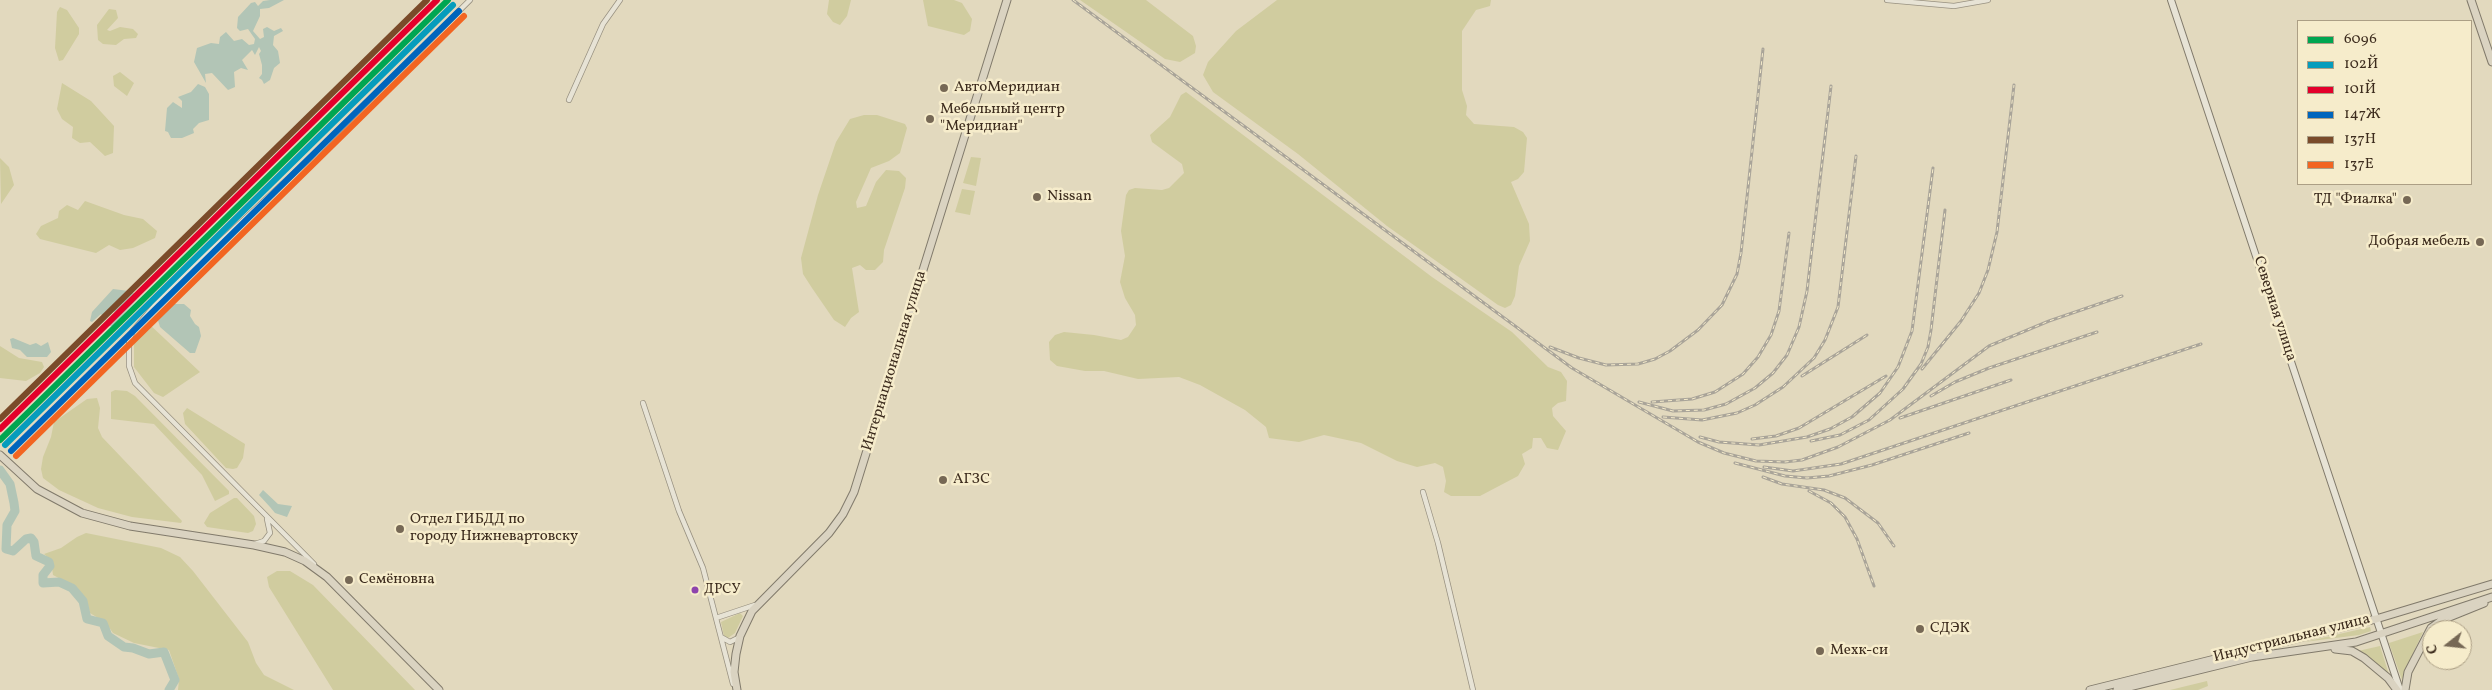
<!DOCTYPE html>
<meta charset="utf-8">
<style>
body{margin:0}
#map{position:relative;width:2492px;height:690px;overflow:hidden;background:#e2d9be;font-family:Vollkorn,serif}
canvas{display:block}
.legend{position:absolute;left:2297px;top:20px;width:175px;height:165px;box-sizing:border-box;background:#f6eccb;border:1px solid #ac9f85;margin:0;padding:6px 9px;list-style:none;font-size:15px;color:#3c2b1d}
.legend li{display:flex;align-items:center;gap:10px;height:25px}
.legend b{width:25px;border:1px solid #ac9f85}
.north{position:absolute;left:2422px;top:620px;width:50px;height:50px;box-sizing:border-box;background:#f6eccb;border:1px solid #ac9f85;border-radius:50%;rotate:254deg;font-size:14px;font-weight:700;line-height:20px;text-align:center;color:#3c2b1d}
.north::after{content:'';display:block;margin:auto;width:18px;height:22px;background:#766855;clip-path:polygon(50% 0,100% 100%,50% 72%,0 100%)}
</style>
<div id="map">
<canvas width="2492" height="690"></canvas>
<ul class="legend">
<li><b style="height:6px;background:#00a651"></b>6096</li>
<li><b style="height:6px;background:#069cbc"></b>102Й</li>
<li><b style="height:6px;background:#e4002b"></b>101Й</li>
<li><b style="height:6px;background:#0065bd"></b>147Ж</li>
<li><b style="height:6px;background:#7a4b2a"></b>137Н</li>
<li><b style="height:6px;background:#f26522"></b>137Е</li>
</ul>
<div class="north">С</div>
</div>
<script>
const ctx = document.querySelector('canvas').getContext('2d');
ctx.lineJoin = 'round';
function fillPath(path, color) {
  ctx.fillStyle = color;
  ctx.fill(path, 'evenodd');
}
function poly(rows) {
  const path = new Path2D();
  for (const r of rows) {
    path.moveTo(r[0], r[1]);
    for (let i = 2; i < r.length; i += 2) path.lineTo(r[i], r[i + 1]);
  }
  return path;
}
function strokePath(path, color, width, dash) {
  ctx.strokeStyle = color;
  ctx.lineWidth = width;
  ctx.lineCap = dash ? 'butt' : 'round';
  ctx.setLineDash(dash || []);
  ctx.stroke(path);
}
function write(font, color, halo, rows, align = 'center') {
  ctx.font = font + ' Vollkorn,serif';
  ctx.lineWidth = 5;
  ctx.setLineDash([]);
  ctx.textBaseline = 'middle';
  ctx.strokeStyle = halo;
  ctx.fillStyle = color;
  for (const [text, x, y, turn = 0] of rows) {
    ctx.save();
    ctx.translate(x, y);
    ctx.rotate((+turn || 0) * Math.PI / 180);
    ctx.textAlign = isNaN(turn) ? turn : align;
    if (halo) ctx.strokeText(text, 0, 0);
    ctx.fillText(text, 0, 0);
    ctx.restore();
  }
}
fillPath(poly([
 [829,0,851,0,847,16,840,25,833,22,827,14],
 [923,0,954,0,962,3,972,19,970,31,964,35,928,26],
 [1080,0,1146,0,1193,36,1196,46,1195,53,1180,62,1165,59],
 [1277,0,1491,0,1490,6,1476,10,1462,31,1462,90,1467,106,1466,115,1474,124,1514,127,1523,132,1527,138,1524,172,1518,179,1511,182,1529,224,1530,241,1519,266,1515,296,1511,305,1505,308,1498,305,1387,226,1298,154,1213,92,1203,75,1208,62,1236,31],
 [60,7,67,10,79,28,79,34,63,60,59,61,55,48,57,12],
 [109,9,116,10,118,18,107,30,110,31,120,27,133,29,138,34,136,38,124,39,116,45,103,44,98,40,97,25],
 [120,72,134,83,127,96,114,86,113,76],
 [62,83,91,101,114,126,113,153,105,156,90,142,80,143,72,138,73,127,62,119,57,109],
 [1186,92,1432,277,1512,332,1548,367,1561,372,1567,381,1566,401,1558,403,1552,408,1553,416,1566,431,1558,450,1547,448,1541,438,1533,438,1532,448,1522,454,1525,464,1518,476,1480,496,1451,496,1444,492,1446,481,1443,467,1435,463,1417,467,1397,461,1361,443,1324,435,1299,442,1269,438,1266,427,1245,410,1200,385,1179,377,1138,379,1104,371,1085,371,1057,366,1050,360,1049,342,1055,335,1064,332,1094,335,1121,340,1128,337,1136,325,1135,315,1125,298,1120,282,1125,256,1121,231,1126,195,1129,190,1135,188,1162,190,1169,188,1184,173,1182,164,1152,142,1150,135,1170,117,1181,95],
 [864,115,877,115,905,124,907,128,900,153,889,161,871,168,856,202,857,208,866,206,876,182,886,170,899,171,906,178,905,188,884,250,883,262,875,270,866,270,860,265,852,268,859,312,851,318,845,327,834,320,812,288,803,274,801,258,818,195,836,142,850,119],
 [971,157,981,158,976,186,963,183],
 [0,158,9,167,14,185,1,204],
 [962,189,975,191,970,215,955,212],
 [85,201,124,215,143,219,157,231,155,238,133,248,120,250,109,245,96,253,40,239,36,234,41,226,58,218,59,211,67,205,78,210],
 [148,323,200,372,163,397,154,393,134,367,134,342,142,328],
 [0,346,19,358,42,362,44,367,40,373,26,381,0,378],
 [115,390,127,391,135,396,229,491,229,494,215,501,202,475,154,424,111,419,111,392],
 [97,398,100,408,98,428,102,437,182,521,181,523,132,517,98,508,59,490,43,478,41,469,43,457,51,437,54,422,87,399],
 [187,408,245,444,243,458,237,468,233,469,226,468,185,424,183,413],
 [234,498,237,498,254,516,256,524,253,531,248,533,207,527,204,523,210,513],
 [86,533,161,548,180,557,193,571,248,642,256,663,264,675,294,690,178,690,179,679,169,650,134,643,113,633,106,623,90,613,86,598,72,585,53,575,51,560,44,554,61,548,77,537],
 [277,571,290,571,313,585,415,690,333,690,269,587,267,577],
 [740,613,743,616,735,633,728,638,724,636,721,622],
 [2370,627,2371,631,2359,635,2304,642],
 [2423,632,2407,666,2402,680,2389,643],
 [2380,646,2390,678,2358,651],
 [2207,681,2208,686,2198,690,2170,690]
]), '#d0cc9f');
fillPath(poly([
 [270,0,284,0,269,8,260,9,260,16,253,31,260,39,264,37,263,29,267,27,274,31,281,28,283,31,274,36,273,45,278,51,280,63,274,68,270,80,264,84,262,80,259,78,262,74,262,65,259,54,261,51,259,47,255,55,252,50,242,60,248,70,241,68,234,72,235,87,228,90,212,73,205,74,206,83,194,62,197,48,211,43,219,44,220,37,226,32,234,41,242,39,249,45,254,44,255,39,248,29,240,31,237,28,238,17,251,3,255,2,258,6,263,1],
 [198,84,205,87,209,94,209,120,199,123,193,129,194,133,182,138,171,138,168,132,165,131,167,108,173,102,182,108,182,101,178,97,191,92],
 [113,289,129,291,140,296,112,326,108,326,107,321,115,312,111,309,106,317,103,317,101,314,92,322,90,321,92,312],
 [169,304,184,304,191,310,190,316,195,324,199,327,201,336,195,353,190,353,160,327,157,317],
 [13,338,30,345,36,343,41,346,48,342,51,352,47,357,27,357,20,350,12,348,10,339],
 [263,490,278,504,292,506,287,517,275,513,270,507,259,495]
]), '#b2c5b6');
strokePath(poly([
 [0,470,10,484,14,503,15,511,7,525,6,549,13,551,26,539,31,538,34,542,36,556,49,562,50,566,43,575,43,583,59,582,72,588,83,601,87,619,103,623,108,636,124,647,133,648,149,654,164,652,175,680,169,690]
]), '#b2c5b6', 9);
const minor = poly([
 [1887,0,1954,6,1988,0],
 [569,100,603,24,620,0],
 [643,403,679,511,703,568,733,684],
 [1423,492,1438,543,1473,690],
 [255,544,264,541,270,533,267,519],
 [314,564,135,383,129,366,129,340,133,331,155,305,180,279,320,149,470,0],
 [716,618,755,605],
 [721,637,730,642,740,637]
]);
const secondary = poly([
 [2171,0,2400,690]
]);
const primary = poly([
 [2471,0,2492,62],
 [0,455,37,489,82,513,130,526,254,545,285,552,305,561,327,577,439,690],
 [2335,649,2352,651,2364,658,2388,678,2397,690],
 [737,690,734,672,736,654,740,636,752,611,829,533,843,514,854,492,1007,0],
 [2090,690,2376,619,2492,584],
 [2117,690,2252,657,2356,642,2492,597],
 [2405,690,2408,672,2431,628,2442,620,2484,603]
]);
strokePath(minor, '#989181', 6);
strokePath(secondary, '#817a6b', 8);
strokePath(primary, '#817a6b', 9);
strokePath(minor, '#e7e3d5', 4.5);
strokePath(secondary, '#e7e3d5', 6);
strokePath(primary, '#dad3c1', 7);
const rail = poly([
 [1073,0,1572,368,1698,442,1724,453,1756,461,1785,462,1802,460,1838,447,1890,420,1989,346,2049,321,2122,296],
 [1550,347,1579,358,1606,365,1638,364,1655,359,1670,351,1698,330,1722,305,1737,274,1741,253,1763,49],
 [1922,369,1961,321,1979,293,1988,270,1997,232,2014,85],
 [1802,376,1867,335],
 [1931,396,1955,382,1989,368,2097,332],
 [1639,402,1673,411,1704,410,1726,404,1755,388,1773,373,1787,355,1799,327,1807,291,1831,86],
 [1652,402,1692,399,1715,392,1743,374,1758,357,1771,335,1779,311,1789,233],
 [1663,417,1702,420,1737,413,1755,405,1783,387,1814,358,1825,340,1838,307,1856,156],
 [1900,418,2011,380],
 [1700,437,1719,442,1759,445,1807,437,1830,429,1852,417,1880,393,1898,367,1912,331,1933,168],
 [1752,439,1776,436,1799,428,1886,376],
 [1811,441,1840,435,1869,420,1903,389,1921,364,1928,347,1931,330,1945,210],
 [1735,463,1785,476,1807,478,1829,476,1872,465,1969,433],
 [1764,467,1793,471,1841,464,2201,344],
 [1763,477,1782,484,1824,490,1845,498,1878,523,1894,546],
 [1809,491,1831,503,1845,517,1857,539,1874,586]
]);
strokePath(rail, '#a9a499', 3);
strokePath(rail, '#f6eccb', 1, [4]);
strokePath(poly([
 [0,440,448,0]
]), '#00a651', 6);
strokePath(poly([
 [5,445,453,5]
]), '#069cbc', 6);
strokePath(poly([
 [0,429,437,0]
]), '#e4002b', 6);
strokePath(poly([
 [11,451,459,11]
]), '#0065bd', 6);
strokePath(poly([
 [0,419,427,0]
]), '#7a4b2a', 6);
strokePath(poly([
 [16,456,464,16]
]), '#f26522', 6);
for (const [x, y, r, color] of [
 [944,88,5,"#766855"],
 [930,119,5,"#766855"],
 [1037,197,5,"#766855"],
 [2407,200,5,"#766855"],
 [2480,242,5,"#766855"],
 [943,480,5,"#766855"],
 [400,529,5,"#766855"],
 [349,580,5,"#766855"],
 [695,590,4.5,"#8e44ad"],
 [1920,629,5,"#766855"],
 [1820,651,5,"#766855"]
]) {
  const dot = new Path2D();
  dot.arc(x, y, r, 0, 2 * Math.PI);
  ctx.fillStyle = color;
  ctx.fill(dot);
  strokePath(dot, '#f6eccb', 2);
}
write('14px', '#3c2b1d', '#f6eccb', [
 ["ДРСУ",704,590]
], 'left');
write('15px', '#3c2b1d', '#f6eccb', [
 ["АвтоМеридиан",954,88],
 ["Мебельный центр",940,110],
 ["\"Меридиан\"",940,127],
 ["Nissan",1047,197],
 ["ТД \"Фиалка\"",2397,200,"right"],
 ["Добрая мебель",2470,242,"right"],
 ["АГЗС",953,480],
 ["Отдел ГИБДД по",410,520],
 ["городу Нижневартовску",410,537],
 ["Семёновна",359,580],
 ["СДЭК",1930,629],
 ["Мехк-си",1830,651]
], 'left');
write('15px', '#3c2b1d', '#f6eccb', [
 ["Северная улица",2274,309,72],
 ["Интернациональная улица",895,361,-73],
 ["Индустриальная улица",2292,639,-14]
]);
</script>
